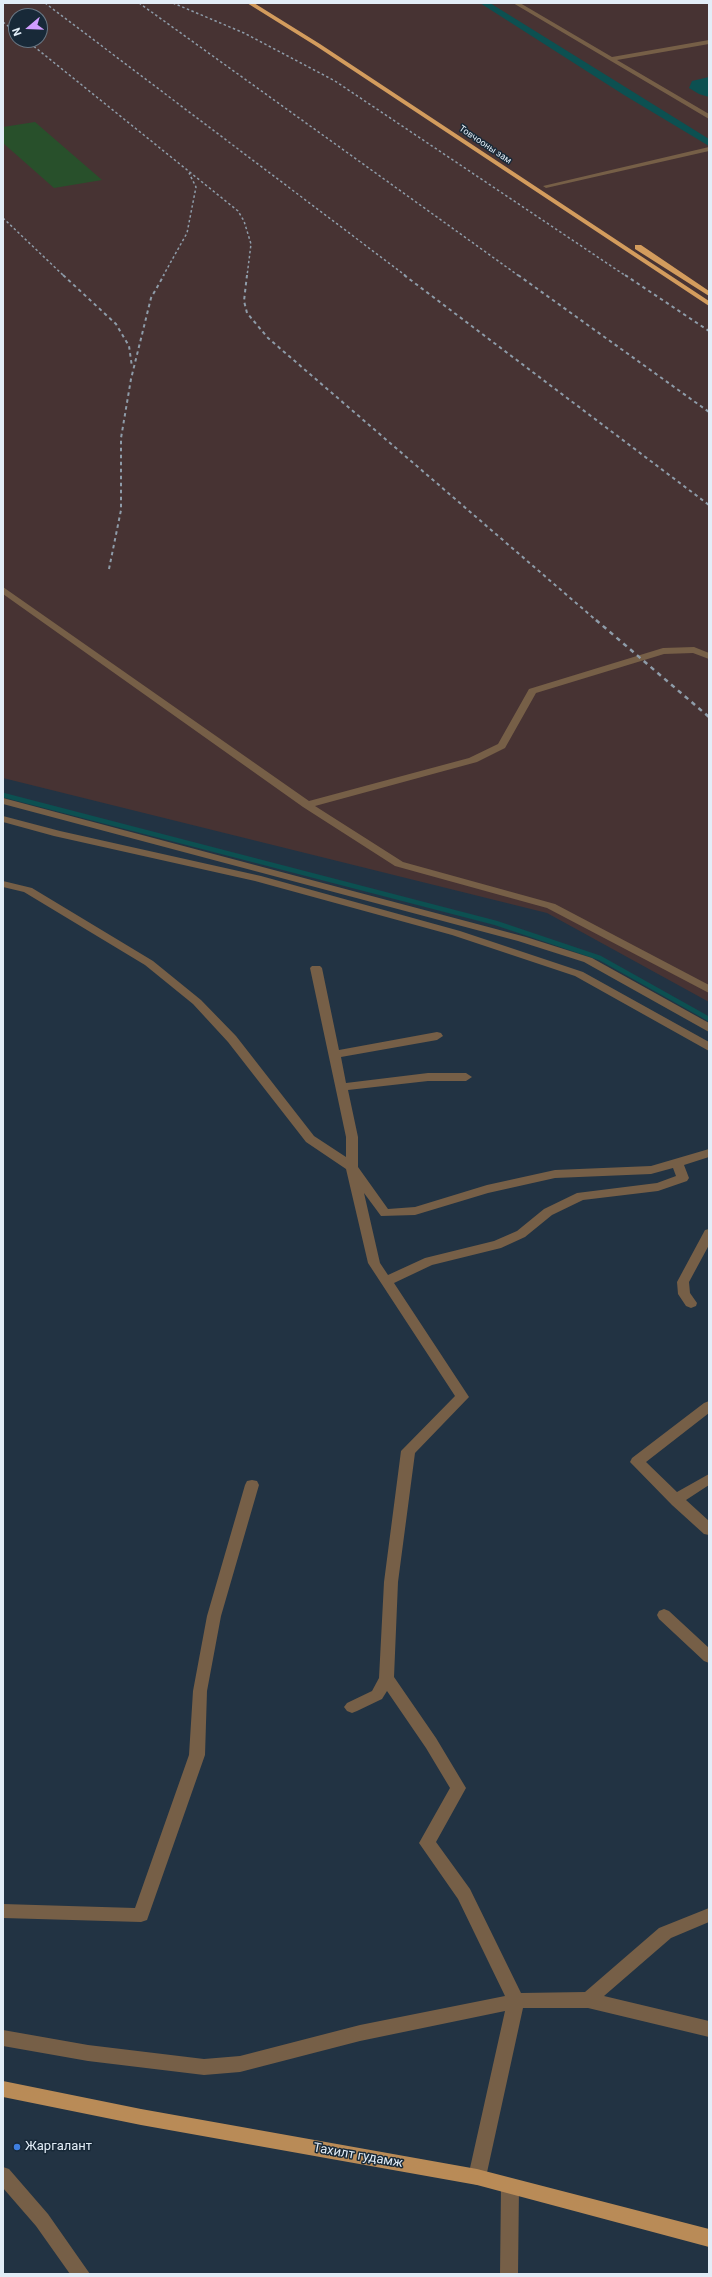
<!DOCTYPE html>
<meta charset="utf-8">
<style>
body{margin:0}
#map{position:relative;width:712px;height:2277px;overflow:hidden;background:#223343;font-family:Roboto,sans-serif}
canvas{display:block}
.frame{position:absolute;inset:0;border:4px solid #e2edf7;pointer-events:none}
.north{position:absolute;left:8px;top:8px;width:40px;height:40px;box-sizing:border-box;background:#182938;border:1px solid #697784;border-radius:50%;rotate:251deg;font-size:11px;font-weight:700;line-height:16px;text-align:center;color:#e2edf7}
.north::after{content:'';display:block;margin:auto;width:14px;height:18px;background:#d19dfe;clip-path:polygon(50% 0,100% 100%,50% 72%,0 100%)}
</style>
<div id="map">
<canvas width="712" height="2277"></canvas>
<div class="frame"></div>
<div class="north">N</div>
</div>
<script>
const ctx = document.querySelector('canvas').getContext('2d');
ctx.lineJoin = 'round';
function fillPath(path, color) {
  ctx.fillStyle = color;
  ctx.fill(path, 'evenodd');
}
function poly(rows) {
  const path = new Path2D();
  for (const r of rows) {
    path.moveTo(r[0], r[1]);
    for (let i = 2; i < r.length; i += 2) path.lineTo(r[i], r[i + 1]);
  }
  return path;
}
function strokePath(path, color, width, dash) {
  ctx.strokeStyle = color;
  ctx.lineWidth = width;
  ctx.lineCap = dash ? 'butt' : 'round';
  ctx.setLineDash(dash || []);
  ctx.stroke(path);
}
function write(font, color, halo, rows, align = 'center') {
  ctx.font = font + ' Roboto,sans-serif';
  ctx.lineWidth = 3;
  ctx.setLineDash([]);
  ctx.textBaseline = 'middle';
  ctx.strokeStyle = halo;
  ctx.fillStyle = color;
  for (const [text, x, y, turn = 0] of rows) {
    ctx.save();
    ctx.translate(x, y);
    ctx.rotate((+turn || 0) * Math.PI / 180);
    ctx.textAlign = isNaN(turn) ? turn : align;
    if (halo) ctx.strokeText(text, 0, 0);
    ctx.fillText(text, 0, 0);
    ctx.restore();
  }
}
fillPath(poly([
 [3,3,709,3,709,1002,547,913,3,778],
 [16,16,40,16,40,40,16,40]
]), '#473333');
fillPath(poly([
 [35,122,102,180,54,188,3,143,3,127]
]), '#28502b');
fillPath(poly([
 [709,77,709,97,699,94,689,88,692,81]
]), '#0c5051');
strokePath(poly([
 [3,795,496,923,600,958,709,1019]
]), '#0c5051', 4.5);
fillPath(poly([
 [480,3,490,3,709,139,709,146,624,95,480,3]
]), '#0c5051');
fillPath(poly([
 [513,3,520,3,612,57,709,40,709,44,617,60,709,114,709,119,513,3],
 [709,147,709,151,546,188,543,186,709,147],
 [3,587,309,801,469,758,498,744,529,689,663,648,694,647,709,653,709,659,693,653,664,654,536,693,505,748,477,762,315,806,403,862,555,904,709,985,709,993,547,908,395,866,303,807,3,594,3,587],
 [3,798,526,937,592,958,709,1023,709,1032,584,962,518,941,3,804,3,798],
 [3,816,60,831,261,876,460,931,583,972,709,1042,709,1051,575,976,452,935,255,881,54,836,3,822,3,816],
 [3,881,32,888,153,961,201,1000,236,1036,314,1136,346,1157,346,1137,310,968,312,966,320,966,322,968,339,1050,437,1032,441,1033,443,1036,437,1040,341,1057,346,1083,428,1073,466,1073,472,1077,466,1081,428,1081,348,1090,358,1137,358,1167,388,1209,415,1207,487,1185,555,1170,651,1166,709,1149,709,1157,684,1165,689,1178,687,1181,658,1191,583,1200,552,1215,525,1237,501,1248,432,1265,394,1283,469,1397,415,1453,398,1582,394,1677,436,1738,466,1788,436,1842,470,1889,521,1993,585,1992,659,1928,709,1908,709,1922,671,1938,604,1996,709,2021,709,2037,588,2008,523,2008,486,2177,483,2183,477,2185,471,2183,468,2177,505,2011,360,2041,240,2072,204,2075,88,2061,3,2046,3,2030,88,2045,204,2059,240,2056,360,2025,505,1996,458,1899,419,1843,450,1788,426,1748,387,1691,382,1699,357,1711,352,1713,347,1711,344,1707,347,1703,372,1691,379,1678,384,1582,401,1451,455,1396,368,1263,346,1169,306,1142,228,1042,193,1004,145,965,24,892,3,887,3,881],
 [673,1168,676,1176,657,1183,577,1193,544,1209,517,1231,494,1241,425,1258,388,1275,380,1263,364,1193,381,1216,415,1215,488,1193,555,1178,651,1174,673,1168],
 [709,1229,709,1245,689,1282,690,1293,697,1303,696,1306,691,1308,686,1306,678,1294,677,1282,705,1230,709,1229],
 [709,1401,709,1413,646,1462,677,1492,709,1474,709,1485,686,1500,709,1521,709,1535,704,1534,672,1505,630,1462,632,1458,704,1403,709,1401],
 [252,1480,257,1481,259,1485,221,1616,207,1691,205,1755,147,1920,141,1922,3,1918,3,1904,135,1908,189,1755,193,1691,207,1616,245,1485,247,1481,252,1480],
 [664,1609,669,1611,709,1648,709,1663,704,1661,659,1619,657,1615,659,1611,664,1609],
 [3,2167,9,2169,48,2214,90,2274,70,2274,36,2226,3,2188,3,2167],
 [510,2178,516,2181,519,2187,518,2274,500,2274,501,2187,504,2181,510,2178]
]), '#765f47');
fillPath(poly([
 [3,2081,141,2109,477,2169,709,2229,709,2247,477,2185,141,2125,3,2097,3,2081]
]), '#b98b57');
fillPath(poly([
 [247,3,254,3,320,44,709,301,709,306,316,46,247,3],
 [635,245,641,245,709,291,709,296,635,249,635,245]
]), '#d39c5d');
strokePath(poly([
 [45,3,406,276],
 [139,3,519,276],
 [173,3,244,33,335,81,626,276],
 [3,22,16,32],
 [26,40,238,211,244,221,251,244,247,276],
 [3,218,64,276],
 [163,276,187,233,196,187,189,173]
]), '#8e9ca9', 1.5, [2.5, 2.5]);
strokePath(poly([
 [63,275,116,324,129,346,132,367],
 [247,275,244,301,247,313,268,338,597,621],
 [404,275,709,505],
 [518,275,709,412],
 [625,275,709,331],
 [109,569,121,510,121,438,131,379,151,298,164,275]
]), '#8e9ca9', 2, [3.5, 3.5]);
strokePath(poly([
 [596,620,709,717]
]), '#8e9ca9', 2.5, [4.5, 4.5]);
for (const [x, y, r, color] of [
 [17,2147,4,"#3f7fe0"]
]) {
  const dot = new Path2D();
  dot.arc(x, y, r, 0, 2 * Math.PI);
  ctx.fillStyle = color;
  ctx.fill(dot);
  strokePath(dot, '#182938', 1.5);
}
write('9px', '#e2edf7', '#182938', [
 ["Товчооны зам",485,145,34]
]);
write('13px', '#e2edf7', '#182938', [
 ["Жаргалант",25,2147]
], 'left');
write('13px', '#e2edf7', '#182938', [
 ["Тахилт гудамж",358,2156,10]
]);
</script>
